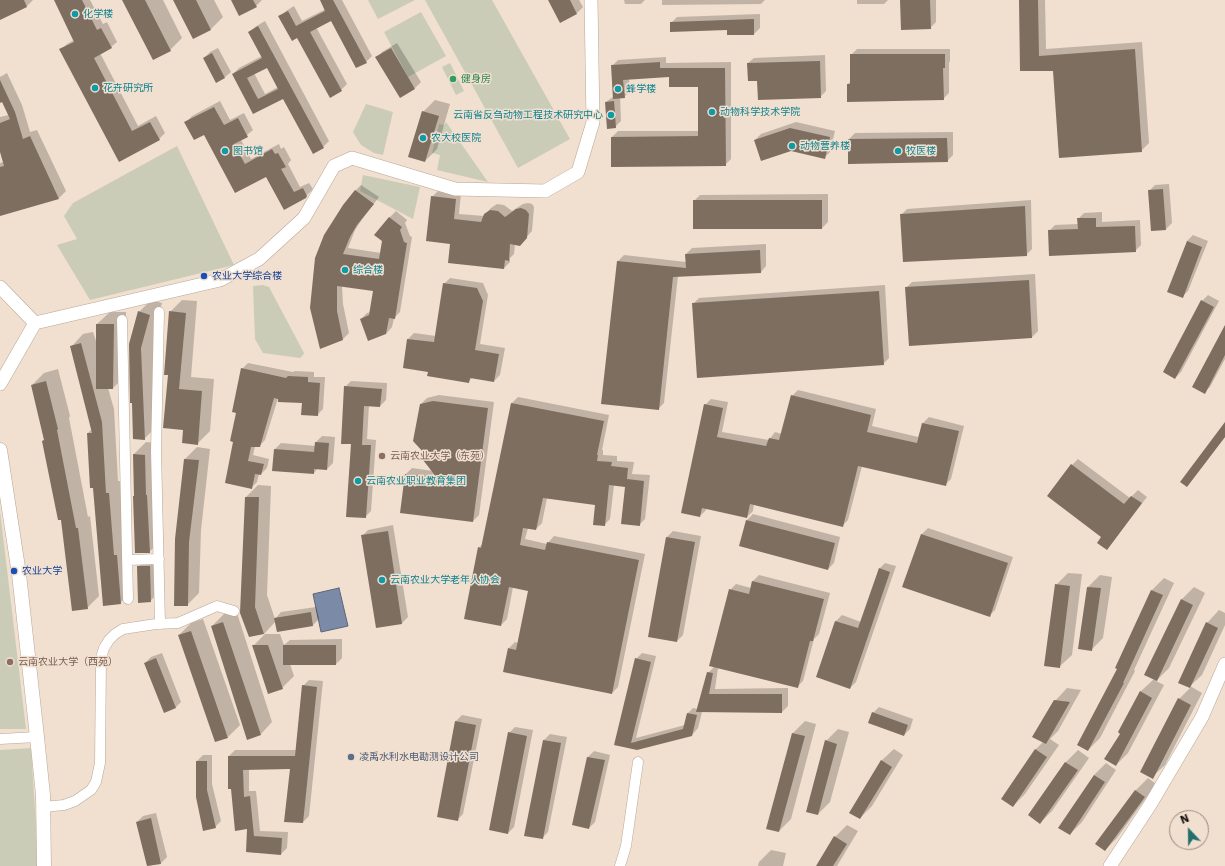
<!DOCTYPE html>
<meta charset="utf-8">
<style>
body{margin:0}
#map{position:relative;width:1225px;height:866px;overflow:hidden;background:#f1dfcf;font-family:"Work Sans",sans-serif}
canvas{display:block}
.north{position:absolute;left:1169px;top:810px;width:40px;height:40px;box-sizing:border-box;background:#f1dfcf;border:1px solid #988b7f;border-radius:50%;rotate:338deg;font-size:11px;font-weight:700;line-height:16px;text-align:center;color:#120c07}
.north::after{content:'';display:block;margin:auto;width:14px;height:18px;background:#236f6e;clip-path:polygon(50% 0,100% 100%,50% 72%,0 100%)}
</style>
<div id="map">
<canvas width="1225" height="866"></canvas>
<div class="north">N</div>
</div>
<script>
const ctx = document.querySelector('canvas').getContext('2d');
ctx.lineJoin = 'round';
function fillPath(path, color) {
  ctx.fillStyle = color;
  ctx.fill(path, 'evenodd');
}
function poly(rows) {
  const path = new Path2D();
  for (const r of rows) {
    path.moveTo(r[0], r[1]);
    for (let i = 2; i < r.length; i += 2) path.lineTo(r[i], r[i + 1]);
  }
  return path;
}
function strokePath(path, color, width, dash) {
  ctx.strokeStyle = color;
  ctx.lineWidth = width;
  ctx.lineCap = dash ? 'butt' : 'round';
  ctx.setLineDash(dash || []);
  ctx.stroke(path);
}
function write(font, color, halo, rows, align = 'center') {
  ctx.font = font + ' "Work Sans","Noto Sans SC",sans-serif';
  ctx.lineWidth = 3;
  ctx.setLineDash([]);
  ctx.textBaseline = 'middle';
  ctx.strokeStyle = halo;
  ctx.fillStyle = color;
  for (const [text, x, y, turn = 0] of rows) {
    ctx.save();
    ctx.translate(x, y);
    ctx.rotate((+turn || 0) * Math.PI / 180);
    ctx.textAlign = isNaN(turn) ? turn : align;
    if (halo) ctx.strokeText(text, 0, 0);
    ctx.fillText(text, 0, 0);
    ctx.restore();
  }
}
fillPath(poly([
 [368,0,415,0,378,19],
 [425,0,492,0,570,139,518,168],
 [421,12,446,56,408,77,384,32],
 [450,63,464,91,456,95,442,67],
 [366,104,393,112,383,155,374,153,361,145,353,132],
 [446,122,488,182,437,170,440,155,432,153,439,124,444,125],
 [177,146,234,265,90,300,57,245,77,239,64,216,73,203],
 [363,175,420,187,413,219,360,191],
 [263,285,269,287,304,353,303,355,300,358,263,353,255,339,253,286],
 [0,511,26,729,0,729],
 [31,748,38,856,37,866,0,866,0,750]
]), '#caccb7');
const water = poly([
 [339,588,348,626,321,632,313,594,339,588]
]);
fillPath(water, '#7b8ba7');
strokePath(water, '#5c6577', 1);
fillPath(poly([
 [0,0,33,0,27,6,0,19],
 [55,0,90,0,103,24,107,22,117,42,111,47,100,53,138,126,156,116,165,133,159,139,120,161,61,50,67,44,74,40],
 [123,0,163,0,182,38,170,50],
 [175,0,214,0,223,17,211,29,193,38],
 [232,0,262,0,256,6],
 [321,0,342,0,372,56,366,62,331,19,316,27,347,84,341,90,280,16,286,11,294,6,302,21,326,9],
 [549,0,579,0,583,7,577,13,560,22],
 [624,0,645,0,641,4,625,4],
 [662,0,765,0,761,4,662,5],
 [857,0,888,0,884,4,857,4],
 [901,0,936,0,936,22,930,28],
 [1020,0,1045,0,1046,49,1142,42,1149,143,1141,151,1054,70,1021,70],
 [760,14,760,28,754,34,728,34,728,29,671,23,677,17],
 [265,21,329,141,323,147,284,97,253,113,233,74,239,68,262,56,249,33,255,27],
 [267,66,278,87,265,94,254,73],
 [397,43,421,82,415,88,400,97,377,58,382,52],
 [218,48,231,72,225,77,216,82,204,58,210,52],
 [857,49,950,49,950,61,949,63,949,93,943,99,848,84,851,81,851,55],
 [825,55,826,91,820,97,758,80,748,63,754,58],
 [666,57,666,63,731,62,731,159,725,165,612,137,618,131,699,131,699,86,670,76,629,79,630,91,624,97,620,97,621,121,615,127,606,102,614,96,612,66,618,60],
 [7,73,22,105,30,132,37,130,66,191,59,198,0,215,0,163,4,162,0,149,0,117,9,115,3,101,0,102,0,77],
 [435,100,450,104,437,149,425,161,423,112],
 [220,101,230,120,244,113,253,130,241,140,251,159,279,144,281,149,284,147,291,160,288,164,300,187,309,183,313,189,307,195,285,208,267,176,236,192,205,133,186,122,192,116],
 [796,122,835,131,830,152,824,158,755,140,761,134],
 [953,132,953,155,947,161,849,139,855,133],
 [1169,184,1172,223,1166,229,1149,191,1155,185],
 [361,185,379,197,363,218,355,230,348,248,381,253,383,241,376,235,390,217,396,211,407,220,405,223,410,236,412,237,400,312,394,318,392,327,386,334,361,319,367,313,371,312,375,290,342,286,343,304,349,333,343,339,320,348,355,191],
 [438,191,461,193,459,214,484,216,491,208,497,204,504,205,512,211,523,204,528,203,532,204,534,207,532,231,520,244,515,244,514,254,510,258,510,262,504,268,451,243,432,197],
 [828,194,828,222,822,228,694,201,700,195],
 [1031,200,1032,249,1026,255,901,215,907,209],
 [1102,212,1102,222,1140,220,1141,245,1135,251,1049,231,1055,225,1078,224,1078,219,1084,213],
 [1193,235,1208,241,1188,291,1182,297,1187,241],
 [766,244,766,266,761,272,678,276,664,403,658,409,602,403,618,261,624,255,686,262,686,254,692,248],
 [1035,274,1038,331,1032,337,910,345,906,288,912,282],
 [450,278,483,283,488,295,480,344,505,348,500,375,494,381,473,377,468,382,429,371,404,367,408,339,414,333,436,336,444,284],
 [885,285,889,358,883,364,693,304,699,298],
 [1208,295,1219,301,1181,372,1175,378,1202,301],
 [151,300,162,303,153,335,156,427,144,439,139,312],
 [182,300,197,301,191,377,214,379,210,431,197,444,184,429,169,374,170,312],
 [110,312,126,312,125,376,113,388,108,388,114,409,118,481,121,481,132,591,120,603,93,487,88,433,92,429,71,347,83,334,93,332,97,344,97,324],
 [1225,327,1225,359,1210,387,1204,392],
 [248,363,293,372,295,371,314,372,314,377,325,377,323,409,317,415,303,402,279,395,265,440,259,446,255,446,253,455,269,459,267,468,261,474,259,474,257,482,251,488,235,442,242,369],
 [58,369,70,416,69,418,88,517,90,516,99,596,87,608,62,519,32,385,44,373],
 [351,381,387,383,386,400,380,406,369,405,367,439,376,440,371,511,365,517,352,443,345,387],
 [798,390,876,409,872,426,918,437,923,423,929,417,964,426,951,479,945,485,862,466,848,520,842,526,754,504,753,511,747,517,707,508,706,510,700,516,705,405,711,399,728,402,722,432,769,440,775,432,782,434,792,396],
 [439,395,494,402,479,515,473,521,406,474,412,468,433,471,425,452,421,404,427,398],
 [518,397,609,415,602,450,603,450,603,455,617,456,617,461,634,462,632,474,650,475,645,519,639,525,626,486,614,485,610,519,604,525,596,504,547,498,542,523,536,529,528,528,525,539,547,544,554,536,645,554,618,687,612,693,509,648,515,642,518,643,529,590,513,587,507,619,501,625,479,548,483,543,512,403],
 [1225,424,1225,437,1187,486],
 [322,436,335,437,333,463,327,469,318,468,314,473,275,449,281,443,316,446,316,442],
 [146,442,157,443,162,540,149,552,134,496,135,495,134,454],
 [197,447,210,449,201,530,199,593,187,605,185,459],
 [1078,459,1130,498,1138,490,1147,497,1112,543,1107,549,1103,537,1072,465],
 [258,485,271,486,267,595,275,619,281,612,316,607,319,619,313,625,276,621,264,634,241,612,246,497],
 [753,514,840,537,834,563,828,569,740,546,747,520],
 [393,525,408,617,402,623,377,627,362,536,368,530],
 [928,528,1013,557,995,610,989,616,903,587,922,534],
 [673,531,701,536,683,635,677,641,649,636,667,537],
 [150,554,163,589,150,601,138,567],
 [885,563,896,566,856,682,850,688,817,677,836,621,842,615,861,622,879,569],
 [1068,573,1082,574,1072,655,1059,667,1056,585],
 [759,575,830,593,819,634,814,639,803,681,797,687,718,668,715,689,788,688,788,706,782,712,702,712,698,728,692,735,637,749,615,744,636,659,642,653,656,656,636,738,685,725,687,714,693,708,698,709,708,673,714,667,730,590,736,584,751,588,753,581],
 [1100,575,1112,577,1103,638,1091,650,1079,648,1088,587],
 [1164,578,1174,583,1134,670,1135,671,1100,738,1088,750,1119,668,1152,590],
 [1194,587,1205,593,1169,668,1156,681,1164,685,1128,753,1116,765,1122,734,1140,692,1154,679,1181,600],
 [236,610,272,722,260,735,212,626,224,614],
 [1219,610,1225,613,1225,625,1202,675,1190,686,1202,693,1165,765,1152,777,1179,699,1191,687,1179,682,1207,623],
 [203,619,240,725,228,737,179,635,191,623],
 [265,634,280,634,284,645,290,640,342,639,342,658,336,664,290,664,294,676,282,688,253,646],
 [162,653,181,702,175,708,145,663,151,657],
 [309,680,323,681,309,816,303,822,291,768,249,769,249,791,256,791,260,831,288,832,287,848,281,854,247,852,248,828,229,756,235,750,296,750,303,686],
 [1067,688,1081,690,1058,731,1050,739,1059,745,1025,794,1013,806,1002,799,1036,749,1043,742,1055,701],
 [879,707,913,719,910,729,904,735,873,713],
 [462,715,482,719,463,814,457,820,456,721],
 [805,721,816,724,791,819,779,831,793,733],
 [515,727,533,730,514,827,508,833,509,733],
 [838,729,849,732,830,802,818,814,826,741],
 [550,734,567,737,548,832,542,838,526,835,544,740],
 [894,749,903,755,872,806,860,818,881,761],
 [1078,750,1089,758,1052,811,1040,823,1029,815,1066,762],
 [594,751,610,755,595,822,589,828,573,824,588,757],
 [203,755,212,755,212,784,221,821,215,827,197,761],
 [1106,763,1116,770,1082,822,1070,834,1094,775],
 [1148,778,1156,784,1117,838,1105,850,1097,844,1136,790],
 [156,813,167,857,161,863,148,866,137,822,143,816],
 [847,825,858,831,837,866,817,866,835,837],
 [771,850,786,853,783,866,758,866,759,862]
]), '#0003');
fillPath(poly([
 [0,0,24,0,27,7,0,20],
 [54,0,82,0,97,30,101,28,112,48,94,58,132,131,150,122,160,140,119,162,59,49,74,42],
 [122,0,145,0,171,51,153,60],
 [173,0,196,0,211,30,193,39],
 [231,0,253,0,257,7,239,16],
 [320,0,333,0,367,63,356,68,331,21,310,32,342,91,330,98,297,38,292,41,278,16,288,11,296,26,325,11],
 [548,0,570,0,577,14,560,23],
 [900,0,930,0,931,29,901,30],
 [1019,0,1038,0,1039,56,1135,49,1142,152,1059,158,1053,71,1020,71],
 [754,19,754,35,727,35,727,30,670,32,670,22],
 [258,26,324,148,313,154,283,99,253,114,232,74,262,58,248,32],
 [267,68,278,89,258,99,247,78],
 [391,48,415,89,400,98,375,57],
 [212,53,225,78,216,83,203,58],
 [850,54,945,54,945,68,943,68,944,100,847,102,847,84,850,84],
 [820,61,821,98,758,100,757,81,748,81,747,63],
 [660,62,660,68,725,68,726,166,611,167,611,137,698,136,698,87,669,87,669,77,623,80,625,98,613,99,611,65],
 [0,80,15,112,23,139,30,136,59,199,0,216,0,167,4,166,0,152,0,123,10,119,2,102,0,103],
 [614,101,616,128,607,129,605,102],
 [214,107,224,125,238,118,248,137,234,144,245,164,272,149,275,154,278,153,286,167,281,169,294,192,303,188,307,196,306,198,284,210,266,177,235,193,204,135,194,140,184,122],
 [422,111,439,116,425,162,408,157],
 [790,128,830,137,825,159,791,151,761,161,754,140],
 [947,138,948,162,848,164,848,139],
 [1163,189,1166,230,1151,231,1148,190],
 [355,190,374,204,357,225,350,237,343,254,379,259,382,241,374,235,389,217,402,227,400,230,404,242,407,243,395,319,389,318,386,334,368,341,360,319,369,315,373,291,337,286,337,311,343,340,320,349,310,308,315,258,324,235,343,205],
 [431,196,456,199,454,219,481,222,484,214,490,210,498,211,505,217,516,209,521,208,526,210,529,214,527,238,520,246,510,244,509,261,505,260,504,269,448,263,450,244,426,241],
 [693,200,822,200,822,229,693,229],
 [1025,206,1027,256,903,262,900,214],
 [1077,218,1096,218,1096,227,1135,226,1136,252,1049,256,1048,230,1078,229],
 [1187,241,1202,247,1183,298,1167,292],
 [760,250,761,273,673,277,659,410,601,404,617,261,686,268,685,254],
 [1029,280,1032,338,909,346,905,287],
 [443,283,477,288,483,301,475,350,499,354,494,382,470,378,469,383,427,376,428,372,403,368,407,339,434,342],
 [879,291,884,365,697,378,692,303],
 [1201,300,1214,307,1175,379,1163,372],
 [138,311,150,315,141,348,145,440,133,439,132,403,130,403,129,344],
 [169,311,186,313,179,389,202,391,198,445,182,443,183,430,163,428,168,375,164,375],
 [96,324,114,324,113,389,96,389],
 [1225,325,1225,355,1205,394,1192,387],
 [81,343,102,422,106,493,109,493,114,555,117,555,121,604,103,606,93,488,90,488,87,433,92,433,70,346],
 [241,368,286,378,288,376,308,377,308,382,320,383,318,416,301,415,302,403,278,402,278,399,274,398,260,447,251,447,248,461,264,464,261,475,255,474,252,489,225,483,233,442,230,441,236,413,232,412],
 [46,381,58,429,57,430,76,528,78,528,88,609,72,611,61,520,58,520,42,441,44,440,31,385],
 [344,386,382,389,380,407,364,406,362,445,371,445,366,518,346,517,351,444,341,444],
 [791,395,871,415,867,432,917,443,922,423,959,431,946,486,858,466,843,527,750,504,747,518,702,508,700,517,681,513,704,404,723,408,717,437,766,446,769,438,779,440],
 [433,401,488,408,473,522,400,513,405,474,437,478,423,460,424,453,413,441,420,404],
 [511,403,604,421,597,455,598,455,597,461,612,462,611,466,628,468,627,479,644,481,640,526,621,524,625,487,609,485,605,526,593,525,595,505,543,498,536,530,523,528,520,545,545,550,547,542,639,560,612,694,503,672,508,648,516,650,528,591,509,587,501,626,464,619,478,547,481,548],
 [1225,422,1225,437,1187,487,1180,482],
 [315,442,329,443,327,470,314,469,314,474,272,471,274,449,314,452],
 [133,454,145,455,146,495,147,495,150,553,135,553,133,496,134,496],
 [184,459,199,460,189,542,188,606,174,606,175,539],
 [1071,464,1124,504,1131,496,1142,503,1107,550,1097,543,1101,537,1047,496],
 [245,497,259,497,255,607,264,634,249,637,240,613],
 [746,520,835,543,828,570,739,546],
 [388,531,402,624,376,628,361,535],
 [921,534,1008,563,990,617,902,587],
 [666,537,695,542,677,642,648,637],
 [137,566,150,566,151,602,138,603],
 [879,568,890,572,850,689,816,677,835,621,858,628],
 [752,581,824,599,813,641,810,641,798,688,709,666,729,589,749,594],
 [1055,584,1070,586,1060,668,1044,666],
 [1087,587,1101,588,1092,651,1078,649],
 [1151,590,1163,595,1123,683,1124,683,1088,751,1077,745,1117,669,1115,668],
 [1181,599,1193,605,1157,681,1144,675],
 [311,612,313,626,277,632,274,618],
 [223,622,261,735,247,740,211,626],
 [1206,622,1218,628,1190,688,1178,683],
 [191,631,228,738,215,742,178,635],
 [252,645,268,645,283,689,268,694],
 [283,645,336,645,336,665,283,665],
 [156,658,176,708,164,713,144,663],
 [635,658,651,662,631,743,683,729,687,713,697,715,692,736,637,750,614,745],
 [707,672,713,673,709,694,782,694,782,713,696,712],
 [302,685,317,687,303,823,284,822,290,769,243,770,244,797,250,796,254,836,282,838,281,855,246,852,247,829,235,831,231,789,228,789,228,756,295,756],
 [1140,691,1152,698,1116,766,1104,759,1120,734,1118,732],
 [1178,698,1191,705,1153,779,1140,772],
 [1054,700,1070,702,1046,744,1032,737],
 [872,712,908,725,904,736,868,723],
 [455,721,476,725,458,821,437,817],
 [508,732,527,736,508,834,489,830],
 [792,733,805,736,779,832,766,829],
 [543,740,561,743,543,839,524,836],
 [825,740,837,744,818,815,806,812],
 [1035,749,1047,757,1013,807,1001,799],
 [587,757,605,760,589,829,572,825],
 [881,760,892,767,860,819,849,813],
 [196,761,207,761,207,790,216,828,203,831,196,797],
 [1065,762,1078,770,1040,824,1028,815],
 [1094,775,1105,782,1070,835,1058,828],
 [1135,790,1145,797,1105,851,1095,844],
 [151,818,161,864,147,866,136,822],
 [834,836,847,844,833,866,816,866]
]), '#7e6e60');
const minor = poly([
 [159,312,156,451,160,624],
 [122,320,128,599],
 [127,560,159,559],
 [0,739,37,737],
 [43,807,64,805,75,801,91,790,96,782,100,763,101,658,104,648,109,640,115,634,123,629,156,624,178,623,217,606,234,611],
 [620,866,626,846,638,762]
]);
const tertiary = poly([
 [0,287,35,323],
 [0,384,35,323,220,280,259,259,304,218,334,166,352,158,455,189,545,191,578,172,593,122,591,0],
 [1110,866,1150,805,1202,717,1225,664]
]);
const secondary = poly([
 [0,450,19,574,37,737,43,795,44,866]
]);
strokePath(minor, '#b8a797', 11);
strokePath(tertiary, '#b8a797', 14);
strokePath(secondary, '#b8a797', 15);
strokePath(minor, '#fff', 10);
strokePath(tertiary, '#fff', 13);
strokePath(secondary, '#fff', 14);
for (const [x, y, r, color] of [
 [75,14,4,"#0f9aa8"],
 [453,79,4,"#2e9e5b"],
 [95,88,4,"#0f9aa8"],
 [618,89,4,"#0f9aa8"],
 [712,112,4,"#0f9aa8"],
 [611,115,4,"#0f9aa8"],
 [423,138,4,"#0f9aa8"],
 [792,146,4,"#0f9aa8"],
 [225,151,4,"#0f9aa8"],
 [898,151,4,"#0f9aa8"],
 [345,270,4,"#0f9aa8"],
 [204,276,4,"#1a4fb4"],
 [382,456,4,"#8d6e63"],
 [358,481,4,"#0f9aa8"],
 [14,571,4,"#1a4fb4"],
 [382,580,4,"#0f9aa8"],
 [10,662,4,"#8d6e63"],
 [351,757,4,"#5c6f8a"]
]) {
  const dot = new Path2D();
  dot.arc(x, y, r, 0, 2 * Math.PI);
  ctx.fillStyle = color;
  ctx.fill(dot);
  strokePath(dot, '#f1dfcf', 1.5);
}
write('10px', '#0d838f', '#f1dfcf', [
 ["化学楼",83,14],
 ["花卉研究所",103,88],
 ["蜂学楼",626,89],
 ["动物科学技术学院",720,112],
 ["云南省反刍动物工程技术研究中心",603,115,"right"],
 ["农大校医院",431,138],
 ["动物营养楼",800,146],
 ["图书馆",233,151],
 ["牧医楼",906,151],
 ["综合楼",353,270],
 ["云南农业职业教育集团",366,481],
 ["云南农业大学老年人协会",390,580]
], 'left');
write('10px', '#27864d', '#f1dfcf', [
 ["健身房",461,79]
], 'left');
write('10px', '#164399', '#f1dfcf', [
 ["农业大学综合楼",212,276],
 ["农业大学",22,571]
], 'left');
write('10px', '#785e54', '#f1dfcf', [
 ["云南农业大学（东苑）",390,456],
 ["云南农业大学（西苑）",18,662]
], 'left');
write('10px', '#4e5e75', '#f1dfcf', [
 ["凌禹水利水电勘测设计公司",359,757]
], 'left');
</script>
